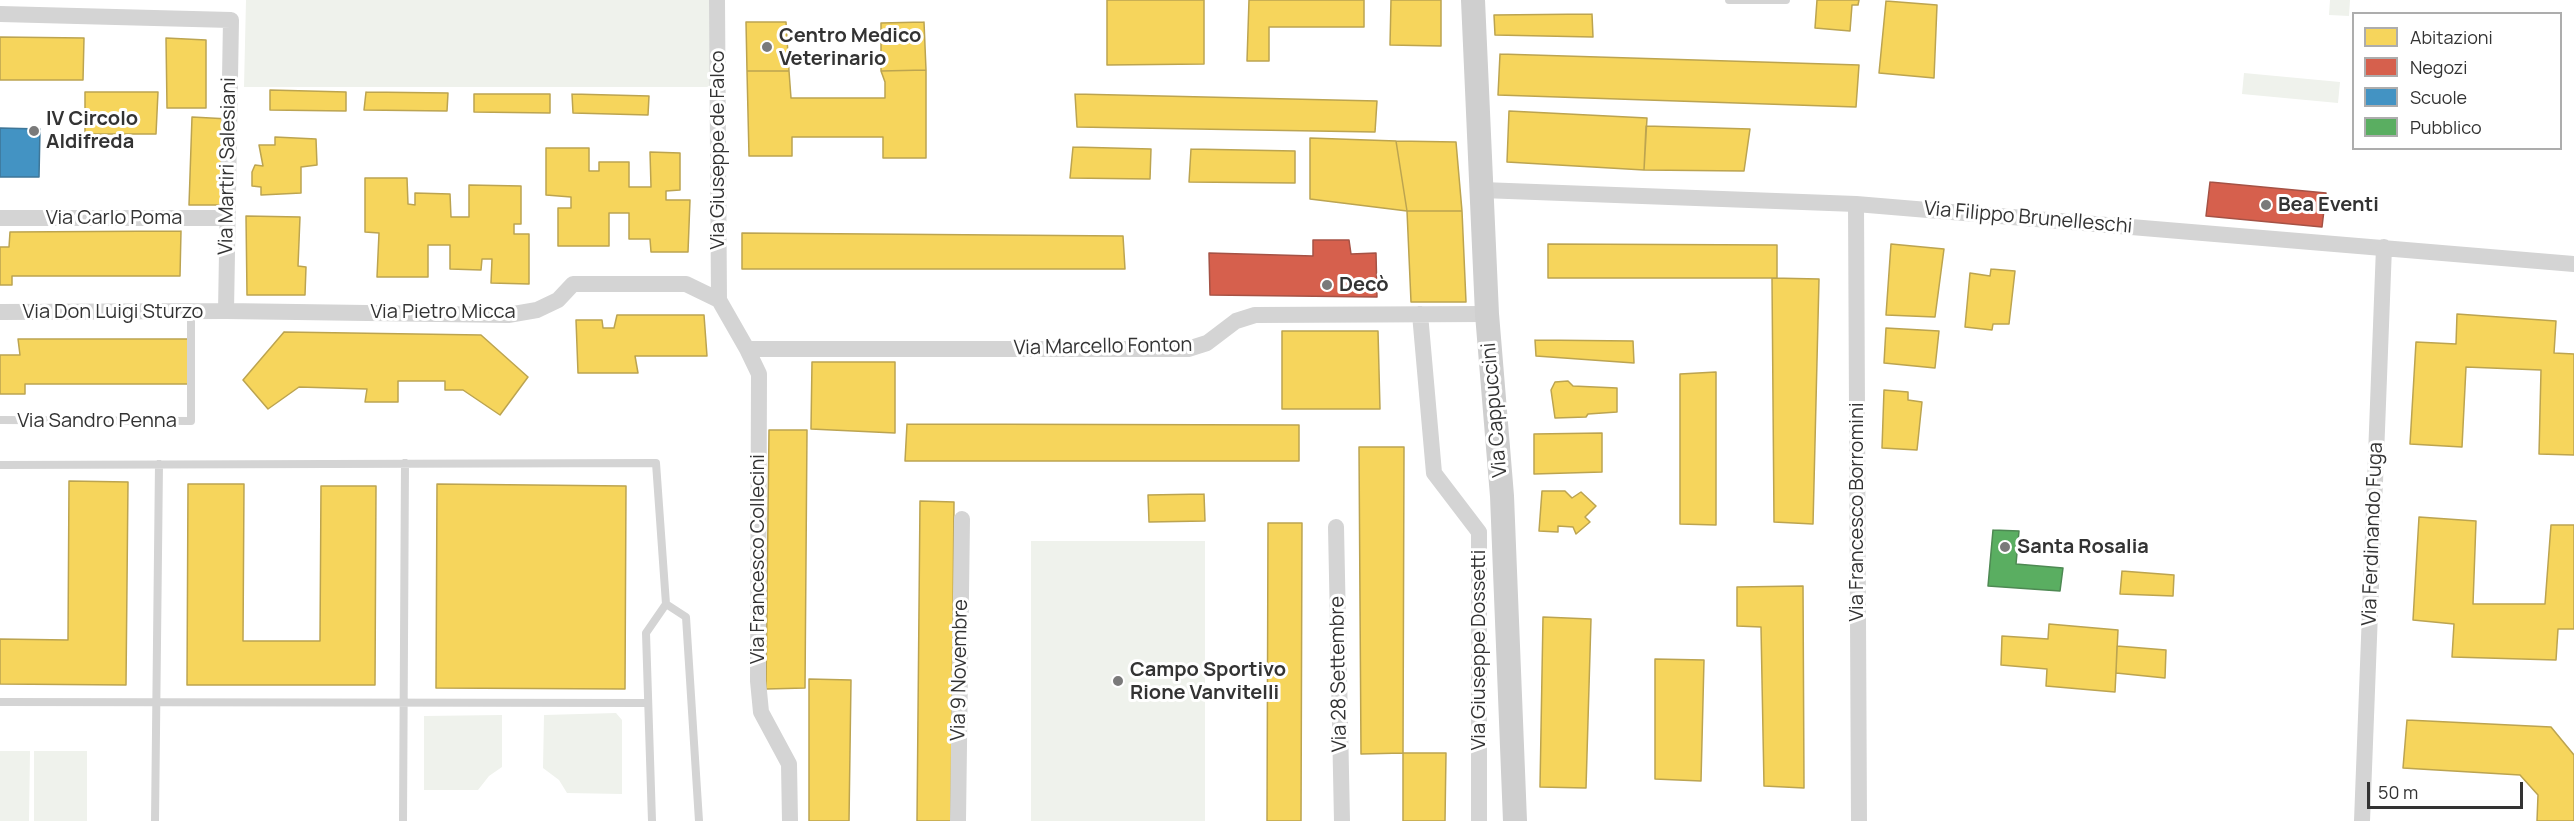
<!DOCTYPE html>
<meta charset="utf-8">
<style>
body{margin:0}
#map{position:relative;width:2574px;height:821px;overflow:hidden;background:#fff;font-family:Manrope,sans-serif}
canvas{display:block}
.legend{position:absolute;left:2352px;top:12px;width:210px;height:138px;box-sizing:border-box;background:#fff;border:2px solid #adadad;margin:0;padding:8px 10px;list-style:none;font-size:18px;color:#333}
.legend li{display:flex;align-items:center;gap:12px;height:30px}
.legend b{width:30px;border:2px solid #adadad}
.scale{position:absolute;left:2367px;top:782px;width:156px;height:27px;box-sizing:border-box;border:3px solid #333;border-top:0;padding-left:8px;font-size:18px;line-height:21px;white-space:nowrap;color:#333;-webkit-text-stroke:4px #fff;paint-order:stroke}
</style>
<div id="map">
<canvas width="2574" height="821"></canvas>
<ul class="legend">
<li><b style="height:16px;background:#f6d55c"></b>Abitazioni</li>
<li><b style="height:16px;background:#d6604d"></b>Negozi</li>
<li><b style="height:16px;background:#4393c3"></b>Scuole</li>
<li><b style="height:16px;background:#5aae61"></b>Pubblico</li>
</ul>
<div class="scale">50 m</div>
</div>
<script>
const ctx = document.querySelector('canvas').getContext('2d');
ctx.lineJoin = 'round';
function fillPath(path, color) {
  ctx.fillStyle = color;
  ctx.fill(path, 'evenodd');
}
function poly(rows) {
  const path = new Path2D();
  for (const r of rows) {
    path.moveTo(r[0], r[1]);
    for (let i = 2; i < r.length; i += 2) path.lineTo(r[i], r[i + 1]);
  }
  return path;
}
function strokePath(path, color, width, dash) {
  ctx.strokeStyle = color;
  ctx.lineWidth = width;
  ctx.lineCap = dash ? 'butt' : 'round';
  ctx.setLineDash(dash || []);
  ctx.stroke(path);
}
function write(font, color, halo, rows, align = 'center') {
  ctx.font = font + ' Manrope,sans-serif';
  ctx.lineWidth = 6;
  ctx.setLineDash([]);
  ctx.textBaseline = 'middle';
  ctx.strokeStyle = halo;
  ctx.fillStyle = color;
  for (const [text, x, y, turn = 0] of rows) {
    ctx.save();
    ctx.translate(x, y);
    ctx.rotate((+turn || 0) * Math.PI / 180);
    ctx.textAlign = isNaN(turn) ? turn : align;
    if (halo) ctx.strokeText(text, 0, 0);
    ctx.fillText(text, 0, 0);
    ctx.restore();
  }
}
fillPath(poly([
 [246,0,715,0,718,87,244,87],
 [2330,0,2350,0,2349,16,2329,15],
 [2244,73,2340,82,2338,103,2242,94],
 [1031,541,1205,541,1205,821,1031,821],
 [616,713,622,720,622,794,567,793,559,780,543,768,544,715],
 [502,715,502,767,489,776,478,790,424,790,424,716],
 [0,751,30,751,29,821,0,821],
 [34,751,87,751,87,821,34,821]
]), '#eff2ec');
const homes = poly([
 [1107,0,1204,0,1204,64,1107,65,1107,0],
 [1249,0,1364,0,1364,27,1269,27,1269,61,1247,61,1249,0],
 [1391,0,1441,0,1441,46,1390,45,1391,0],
 [1817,0,1859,0,1858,5,1852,5,1850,31,1815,28,1817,0],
 [1886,1,1937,5,1934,78,1879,73,1886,1],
 [1592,14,1593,37,1495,35,1494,15,1592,14],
 [746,22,786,22,789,71,747,71,746,22],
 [924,22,926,70,881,71,881,23,924,22],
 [0,37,84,38,83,80,0,80,0,37],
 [166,38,206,40,206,108,167,108,166,38],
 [1500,54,1859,65,1856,107,1498,95,1500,54],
 [926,70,926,158,883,158,883,137,792,137,792,156,749,156,747,71,789,71,791,98,885,98,885,82,881,71,926,70],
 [270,90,346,92,346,111,270,110,270,90],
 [85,92,158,92,156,134,85,134,85,92],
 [366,92,448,93,447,111,364,110,366,92],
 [474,94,550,94,550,113,474,112,474,94],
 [572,94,649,96,648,115,573,113,572,94],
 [1075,94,1377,101,1375,132,1077,127,1075,94],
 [1509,111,1647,118,1644,170,1507,162,1509,111],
 [192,117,229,119,228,205,189,205,192,117],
 [1646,126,1750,129,1744,171,1644,170,1646,126],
 [275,137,316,139,317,165,301,167,301,193,261,195,261,187,252,186,252,172,255,165,263,166,259,145,275,145,275,137],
 [1310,138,1396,141,1407,211,1310,199,1310,138],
 [1396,141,1456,142,1462,211,1407,211,1396,141],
 [1073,147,1151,149,1150,179,1070,178,1073,147],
 [546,148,589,148,589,171,599,171,599,162,629,162,629,187,651,187,650,152,680,153,680,190,666,191,666,200,690,200,688,252,651,252,650,239,629,239,629,213,609,213,609,246,558,246,558,208,571,208,571,197,546,195,546,148],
 [1191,149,1295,151,1295,183,1189,182,1191,149],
 [365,178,407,178,408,204,415,205,415,193,450,194,451,217,469,217,469,185,521,186,521,224,514,224,514,234,529,234,529,284,491,283,492,259,482,259,481,270,450,269,450,245,428,245,428,277,377,277,379,233,365,232,365,178],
 [1407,211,1462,211,1466,302,1411,302,1407,211],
 [246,216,300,217,298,266,306,267,305,295,247,295,246,216],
 [181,231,180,276,12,276,12,285,0,285,0,247,9,247,10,232,181,231],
 [742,233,1123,236,1125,269,742,269,742,233],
 [1548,244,1777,245,1777,278,1548,278,1548,244],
 [1891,244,1944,249,1935,317,1886,315,1891,244],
 [1991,269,2015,271,2009,324,1993,324,1992,330,1965,327,1970,273,1990,276,1991,269],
 [1772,278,1819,279,1813,524,1774,522,1772,278],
 [2457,314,2556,321,2554,353,2574,354,2574,455,2539,454,2541,370,2466,367,2462,447,2410,444,2416,342,2456,344,2457,314],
 [617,315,704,315,707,356,635,356,638,373,578,373,576,320,602,320,603,328,614,328,617,315],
 [1886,328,1939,331,1935,368,1884,363,1886,328],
 [1282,331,1378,331,1380,409,1282,409,1282,331],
 [284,332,481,335,528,377,500,415,463,390,445,390,445,381,398,381,398,402,365,402,367,389,299,387,268,409,243,380,284,332],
 [18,339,191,339,191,384,25,384,25,394,0,394,0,355,20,355,18,339],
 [1535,340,1633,341,1634,363,1536,356,1535,340],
 [812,362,895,362,895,433,811,429,812,362],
 [1716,372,1716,525,1680,524,1680,374,1716,372],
 [1568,381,1573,386,1617,388,1617,412,1588,414,1586,417,1555,418,1551,390,1555,382,1568,381],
 [1884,390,1908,392,1908,400,1922,402,1917,450,1882,448,1884,390],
 [907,424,1299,425,1299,461,905,461,907,424],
 [769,430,807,430,805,688,766,689,769,430],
 [1602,433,1602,472,1534,474,1534,434,1602,433],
 [1359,447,1404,447,1403,753,1361,754,1359,447],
 [69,481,128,482,126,685,0,684,0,639,68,640,69,481],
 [188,484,244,484,243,641,320,641,321,486,376,486,375,685,187,685,188,484],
 [437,484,626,486,625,689,436,688,437,484],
 [1542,491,1565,491,1572,498,1581,492,1596,506,1585,517,1590,522,1576,534,1573,527,1558,526,1558,532,1539,531,1542,491],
 [1204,494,1205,521,1149,522,1148,495,1204,494],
 [920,501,954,502,951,821,917,821,920,501],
 [2419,517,2476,521,2473,604,2545,604,2551,525,2574,525,2574,629,2558,629,2556,660,2452,657,2454,624,2413,620,2419,517],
 [1268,523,1302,523,1301,821,1267,821,1268,523],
 [2122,571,2174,575,2173,596,2120,594,2122,571],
 [1803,586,1804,788,1764,786,1761,627,1737,626,1737,587,1803,586],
 [1543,617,1591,619,1586,788,1540,787,1543,617],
 [2049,624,2118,630,2115,692,2046,686,2047,669,2001,665,2002,636,2048,639,2049,624],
 [2117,646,2166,650,2165,678,2116,673,2117,646],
 [1655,659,1704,660,1701,781,1655,779,1655,659],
 [809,679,851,680,849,821,809,821,809,679],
 [2407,720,2551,727,2574,755,2574,821,2537,821,2538,795,2520,775,2403,768,2407,720],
 [1403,753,1446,753,1445,821,1403,821,1403,753]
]);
fillPath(homes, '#f6d55c');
strokePath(homes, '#bca450', 1.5);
const shops = poly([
 [2210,182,2326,193,2322,227,2206,216,2210,182],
 [1313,240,1349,240,1351,254,1376,253,1377,297,1210,295,1209,253,1313,256,1313,240]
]);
fillPath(shops, '#d6604d');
strokePath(shops, '#a55245', 1.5);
const schools = poly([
 [0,128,40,129,39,177,0,177,0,128]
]);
fillPath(schools, '#4393c3');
strokePath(schools, '#3e7698', 1.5);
const public = poly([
 [1993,530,2019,531,2016,564,2063,568,2060,591,1988,586,1993,530]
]);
fillPath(public, '#5aae61');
strokePath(public, '#4e8953', 1.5);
strokePath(poly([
 [1729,0,1786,0],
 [0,420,191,421,191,312],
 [0,465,656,463,666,604,646,633,652,821],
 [666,604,686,617,699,821],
 [0,702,648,703],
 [155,821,159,464],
 [403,821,405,463]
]), '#d4d4d4', 8);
strokePath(poly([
 [717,0,719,300,747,349,759,374,758,681,761,712,789,764,790,821],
 [0,14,231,20,226,311],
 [1482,190,1856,204,2574,264],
 [1856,204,1859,821],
 [0,218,227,218],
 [0,312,226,311,508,315,537,310,558,300,573,284,686,284,719,300],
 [1420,314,1434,473,1479,532,1479,821],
 [747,349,1188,349,1207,343,1236,321,1255,315,1487,314],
 [1336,527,1342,821],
 [958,821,962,519],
 [2362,821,2384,247]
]), '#d4d4d4', 16);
strokePath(poly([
 [1473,0,1487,314,1502,496,1515,821]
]), '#cfcfcf', 24);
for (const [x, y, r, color] of [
 [767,47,6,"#7a7a7a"],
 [34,131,6,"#7a7a7a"],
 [2266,205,6,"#7a7a7a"],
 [1327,285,6,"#7a7a7a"],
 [2005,547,6,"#7a7a7a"],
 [1118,681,6,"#7a7a7a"]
]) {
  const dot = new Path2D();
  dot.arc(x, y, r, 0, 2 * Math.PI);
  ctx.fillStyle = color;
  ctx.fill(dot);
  strokePath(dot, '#fff', 2);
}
write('bold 20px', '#333', '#fff', [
 ["Centro Medico",779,36],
 ["Veterinario",779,59],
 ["IV Circolo",46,119],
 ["Aldifreda",46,142],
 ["Bea Eventi",2278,205],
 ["Decò",1339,285],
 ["Santa Rosalia",2017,547],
 ["Campo Sportivo",1130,670],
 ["Rione Vanvitelli",1130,693]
], 'left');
write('20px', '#333', '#fff', [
 ["Via Giuseppe de Falco",718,150,-90],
 ["Via Martiri Salesiani",228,166,-89],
 ["Via Carlo Poma",114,218],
 ["Via Filippo Brunelleschi",2028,218,5],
 ["Via Don Luigi Sturzo",113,312],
 ["Via Pietro Micca",443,312],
 ["Via Marcello Fonton",1103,347,-1],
 ["Via Cappuccini",1495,410,-95],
 ["Via Sandro Penna",97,421],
 ["Via Francesco Borromini",1857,512,-90],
 ["Via Ferdinando Fuga",2373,534,-88],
 ["Via Francesco Collecini",758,559,-90],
 ["Via Giuseppe Dossetti",1479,650,-90],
 ["Via 9 Novembre",960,670,-89],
 ["Via 28 Settembre",1339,674,-91]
]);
</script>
